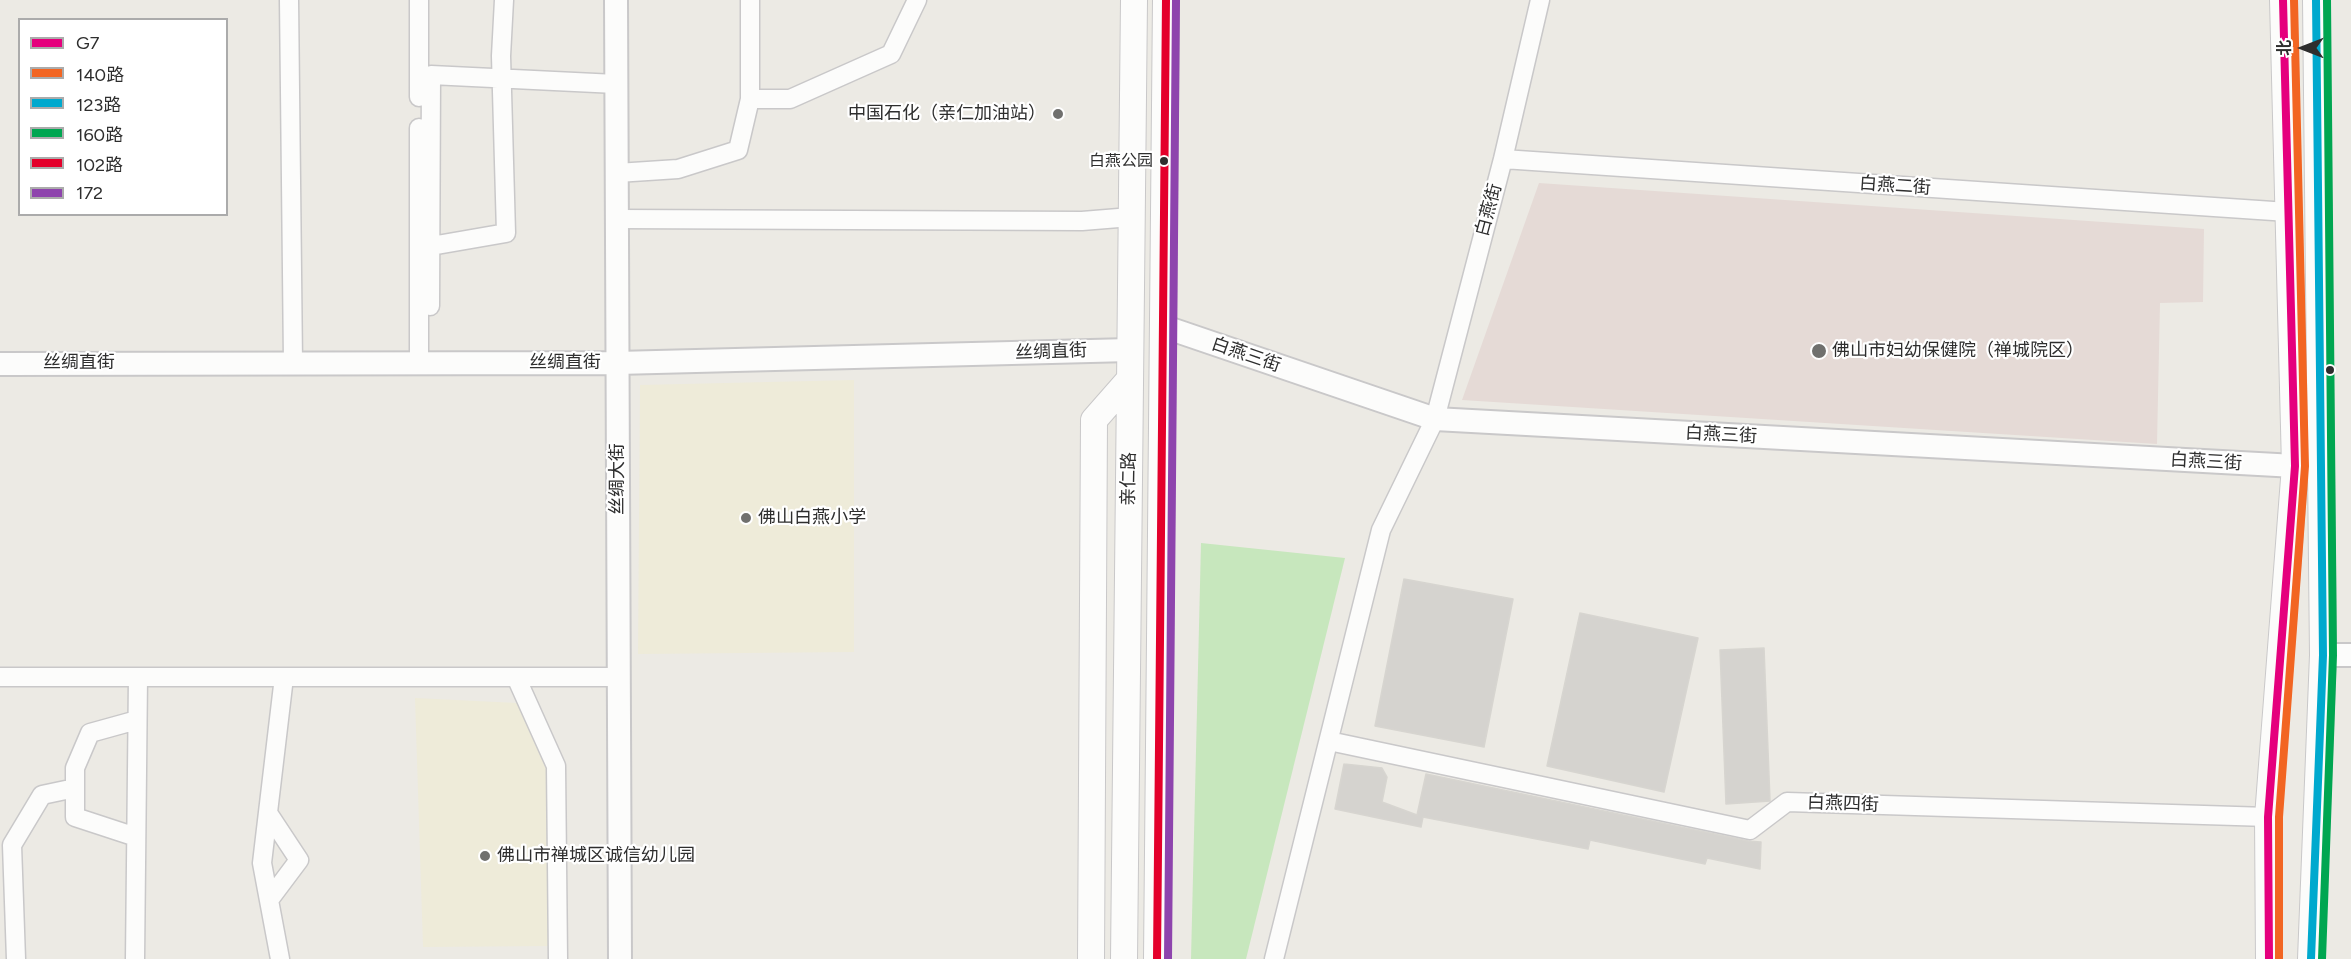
<!DOCTYPE html>
<meta charset="utf-8">
<style>
body{margin:0}
#map{position:relative;width:2351px;height:959px;overflow:hidden;background:#eceae4;font-family:Figtree,"Noto Sans SC",sans-serif}
canvas{display:block}
.legend{position:absolute;left:18px;top:18px;width:210px;height:198px;box-sizing:border-box;background:#fff;border:2px solid #ababab;margin:0;padding:8px 10px;list-style:none;font-size:18px;color:#2e2e2e}
.legend li{display:flex;align-items:center;gap:12px;height:30px}
.legend b{width:30px;border:2px solid #ababab}
.north{position:absolute;left:2273px;top:18px;width:60px;height:60px;-webkit-text-stroke:4px #fff;paint-order:stroke;rotate:270deg;font-size:16px;font-weight:700;line-height:24px;text-align:center;color:#2e2e2e}
.north::after{content:'';display:block;margin:auto;width:21px;height:27px;background:#2e2e2e;clip-path:polygon(50% 0,100% 100%,50% 72%,0 100%)}
</style>
<div id="map">
<canvas width="2351" height="959"></canvas>
<ul class="legend">
<li><b style="height:8px;background:#e5007d"></b>G7</li>
<li><b style="height:8px;background:#f26522"></b>140路</li>
<li><b style="height:8px;background:#00a9ce"></b>123路</li>
<li><b style="height:8px;background:#00a651"></b>160路</li>
<li><b style="height:8px;background:#e4002b"></b>102路</li>
<li><b style="height:8px;background:#8e44ad"></b>172</li>
</ul>
<div class="north">北</div>
</div>
<script>
const ctx = document.querySelector('canvas').getContext('2d');
ctx.lineJoin = 'round';
function fillPath(path, color) {
  ctx.fillStyle = color;
  ctx.fill(path, 'evenodd');
}
function poly(rows) {
  const path = new Path2D();
  for (const r of rows) {
    path.moveTo(r[0], r[1]);
    for (let i = 2; i < r.length; i += 2) path.lineTo(r[i], r[i + 1]);
  }
  return path;
}
function strokePath(path, color, width, dash) {
  ctx.strokeStyle = color;
  ctx.lineWidth = width;
  ctx.lineCap = dash ? 'butt' : 'round';
  ctx.setLineDash(dash || []);
  ctx.stroke(path);
}
function write(font, color, halo, rows, align = 'center') {
  ctx.font = font + ' Figtree,"Noto Sans SC",sans-serif';
  ctx.lineWidth = 4.5;
  ctx.setLineDash([]);
  ctx.textBaseline = 'middle';
  ctx.strokeStyle = halo;
  ctx.fillStyle = color;
  for (const [text, x, y, turn = 0] of rows) {
    ctx.save();
    ctx.translate(x, y);
    ctx.rotate((+turn || 0) * Math.PI / 180);
    ctx.textAlign = isNaN(turn) ? turn : align;
    if (halo) ctx.strokeText(text, 0, 0);
    ctx.fillText(text, 0, 0);
    ctx.restore();
  }
}
fillPath(poly([
 [854,380,854,652,638,654,640,385],
 [415,698,517,703,550,767,550,946,423,947]
]), '#eeebd9');
fillPath(poly([
 [1539,183,2204,229,2203,302,2160,303,2157,444,1462,400]
]), '#e5dad6');
fillPath(poly([
 [1201,543,1345,558,1246,959,1191,959]
]), '#c7e7bd');
const building = poly([
 [1404,579,1513,599,1484,747,1375,726,1404,579],
 [1580,613,1698,638,1664,792,1547,766,1580,613],
 [1764,648,1770,801,1726,804,1720,650,1764,648],
 [1344,764,1382,768,1387,777,1382,802,1417,815,1426,774,1748,841,1761,842,1760,869,1707,858,1705,864,1590,840,1588,849,1423,817,1421,827,1335,809,1344,764]
]);
fillPath(building, '#d5d3cf');
strokePath(building, '#d7d5d0', 1.5);
const minor = poly([
 [289,0,293,362],
 [419,97,419,0],
 [750,99,750,0],
 [1503,159,2288,212],
 [617,173,678,169,738,150,750,99,790,99,891,54,917,0],
 [617,219,1082,221,1131,217],
 [431,246,506,233,501,56,504,0],
 [430,306,431,75,616,84],
 [419,363,419,128],
 [0,677,619,677],
 [516,677,556,766,558,959],
 [1329,741,1750,830,1787,802,2268,817],
 [268,813,299,860,269,900],
 [136,837,75,817,75,768,90,733,137,720],
 [16,959,12,845,42,795,75,788],
 [135,959,138,677],
 [280,959,262,863,284,677],
 [1274,959,1381,530,1435,419,1503,159,1540,0]
]);
const tertiary = poly([
 [616,0,620,959],
 [1162,326,1435,419,2295,466],
 [0,364,617,363,1130,350],
 [2323,655,2351,655]
]);
const secondary = poly([
 [1091,959,1094,420,1130,379],
 [1124,959,1134,0],
 [1157,959,1166,0],
 [2269,959,2268,817,2295,466,2283,0],
 [2311,959,2323,655,2316,0]
]);
strokePath(minor, '#c9c8c9', 21);
strokePath(tertiary, '#c9c8c9', 26);
strokePath(secondary, '#c9c8c9', 28);
strokePath(minor, '#fcfcfb', 18);
strokePath(tertiary, '#fcfcfb', 22);
strokePath(secondary, '#fcfcfb', 26);
strokePath(poly([
 [2269,959,2268,817,2295,466,2283,0]
]), '#e5007d', 8);
strokePath(poly([
 [2279,959,2279,817,2305,466,2294,0]
]), '#f26522', 8);
strokePath(poly([
 [2311,959,2323,655,2316,0]
]), '#00a9ce', 8);
strokePath(poly([
 [2322,959,2333,655,2327,0]
]), '#00a651', 8);
strokePath(poly([
 [1157,959,1166,0]
]), '#e4002b', 8);
strokePath(poly([
 [1168,959,1176,0]
]), '#8e44ad', 8);
for (const [x, y, r, color] of [
 [1058,114,6,"#70706e"],
 [1164,161,5,"#2e2e2e"],
 [1819,351,8,"#70706e"],
 [2330,370,5,"#2e2e2e"],
 [746,518,6,"#70706e"],
 [485,856,6,"#70706e"]
]) {
  const dot = new Path2D();
  dot.arc(x, y, r, 0, 2 * Math.PI);
  ctx.fillStyle = color;
  ctx.fill(dot);
  strokePath(dot, '#fff', 2);
}
write('16px', '#2e2e2e', '#fff', [
 ["白燕公园",1153,161]
], 'right');
write('18px', '#2e2e2e', '#fff', [
 ["中国石化（亲仁加油站）",1046,114,"right"],
 ["佛山市妇幼保健院（禅城院区）",1832,351],
 ["佛山白燕小学",758,518],
 ["佛山市禅城区诚信幼儿园",497,856]
], 'left');
write('18px', '#2e2e2e', '#fff', [
 ["白燕二街",1895,186,4],
 ["白燕街",1489,210,-75],
 ["丝绸直街",1051,352,-2],
 ["白燕三街",1246,355,19],
 ["丝绸直街",79,363],
 ["丝绸直街",565,363],
 ["白燕三街",1721,435,3],
 ["白燕三街",2206,462,3],
 ["丝绸大街",618,479,-90],
 ["亲仁路",1129,479,-89],
 ["白燕四街",1843,804,2]
]);
</script>
